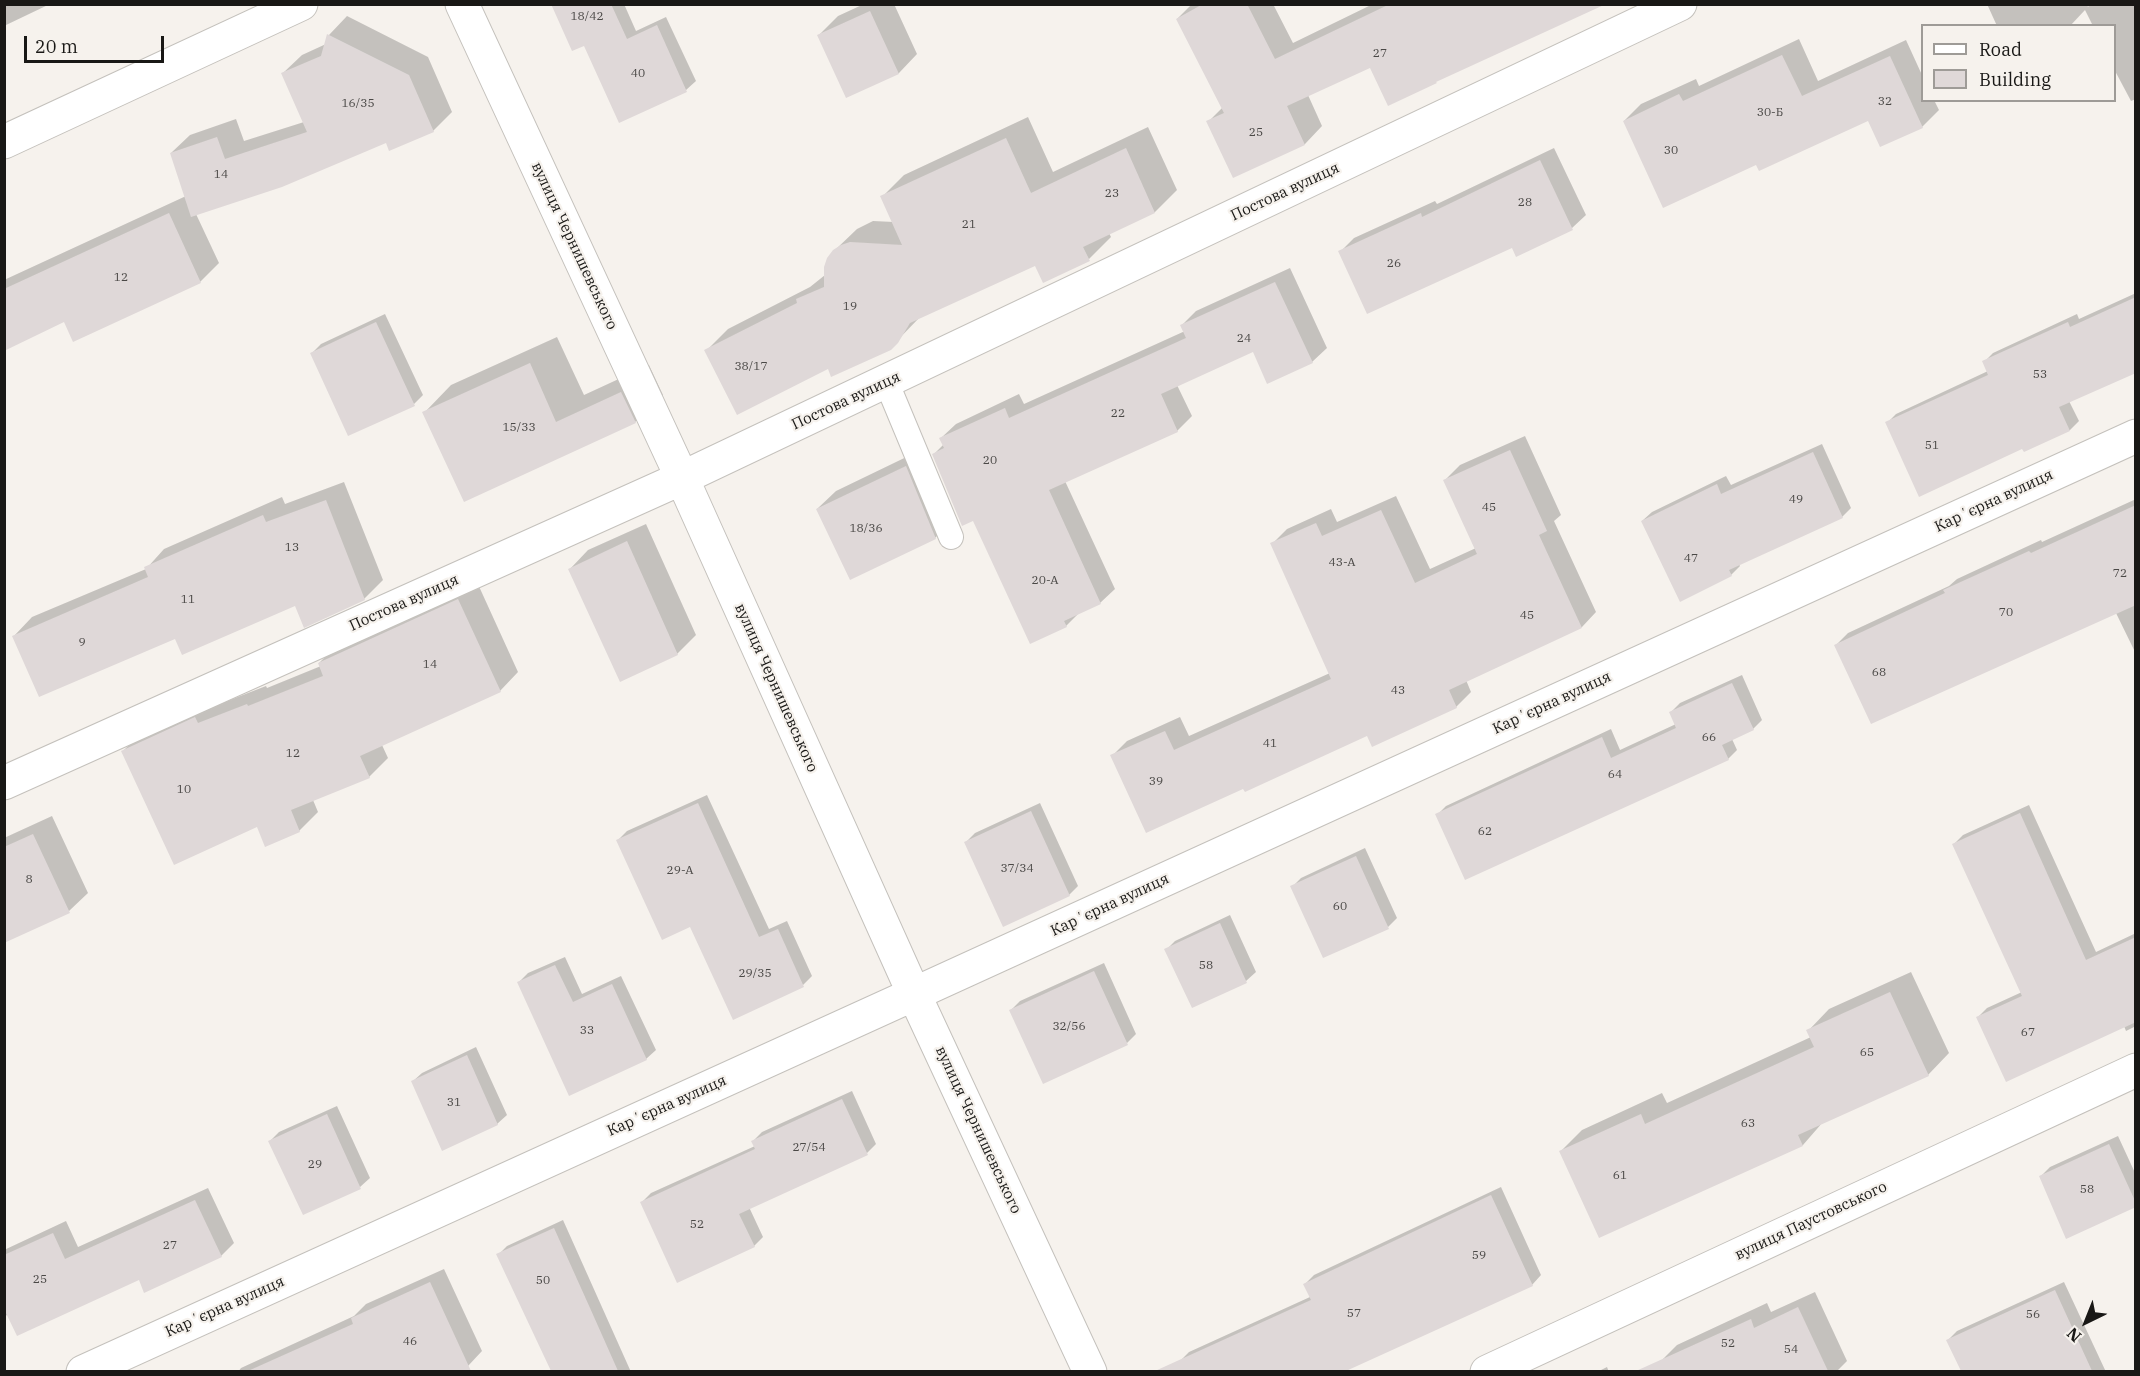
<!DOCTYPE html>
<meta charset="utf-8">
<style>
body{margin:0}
#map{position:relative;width:2140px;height:1376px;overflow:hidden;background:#f6f2ed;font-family:"IBM Plex Serif",serif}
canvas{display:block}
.frame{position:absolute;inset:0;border:6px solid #191816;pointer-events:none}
.legend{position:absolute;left:1921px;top:24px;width:195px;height:78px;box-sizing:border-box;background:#f6f2ed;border:2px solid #9e9b97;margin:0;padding:8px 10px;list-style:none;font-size:18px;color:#191816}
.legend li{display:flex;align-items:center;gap:12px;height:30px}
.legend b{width:30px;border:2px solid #9e9b97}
.north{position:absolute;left:2056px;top:1292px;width:60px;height:60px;-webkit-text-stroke:4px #f6f2ed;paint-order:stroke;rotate:223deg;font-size:16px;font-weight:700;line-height:24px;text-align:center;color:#191816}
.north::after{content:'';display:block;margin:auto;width:21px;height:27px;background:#191816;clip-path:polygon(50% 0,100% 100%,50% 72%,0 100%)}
.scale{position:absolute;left:24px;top:36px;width:140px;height:27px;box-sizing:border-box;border:3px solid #191816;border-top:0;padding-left:8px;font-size:18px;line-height:21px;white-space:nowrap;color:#191816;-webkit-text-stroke:4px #f6f2ed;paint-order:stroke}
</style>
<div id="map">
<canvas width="2140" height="1376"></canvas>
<div class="frame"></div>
<ul class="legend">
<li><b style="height:8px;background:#fff"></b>Road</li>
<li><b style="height:16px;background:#dfd8d8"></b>Building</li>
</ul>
<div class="north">N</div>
<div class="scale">20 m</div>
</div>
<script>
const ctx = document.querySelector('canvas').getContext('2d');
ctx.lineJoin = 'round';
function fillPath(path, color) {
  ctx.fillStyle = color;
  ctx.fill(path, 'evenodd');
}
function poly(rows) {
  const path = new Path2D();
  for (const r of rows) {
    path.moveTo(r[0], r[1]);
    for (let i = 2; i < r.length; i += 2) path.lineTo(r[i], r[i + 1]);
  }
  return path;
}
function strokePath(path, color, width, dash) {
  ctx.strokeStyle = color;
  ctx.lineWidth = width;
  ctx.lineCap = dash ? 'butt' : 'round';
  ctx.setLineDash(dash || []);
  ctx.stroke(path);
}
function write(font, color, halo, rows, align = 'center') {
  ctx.font = font + ' "IBM Plex Serif",serif';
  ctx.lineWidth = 4.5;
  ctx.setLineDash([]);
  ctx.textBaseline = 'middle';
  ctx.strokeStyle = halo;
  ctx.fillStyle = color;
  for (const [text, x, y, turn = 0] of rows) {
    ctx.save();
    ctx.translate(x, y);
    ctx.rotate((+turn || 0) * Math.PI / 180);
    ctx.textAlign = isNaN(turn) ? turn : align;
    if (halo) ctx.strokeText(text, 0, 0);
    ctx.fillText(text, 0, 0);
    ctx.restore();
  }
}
fillPath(poly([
 [4,4,50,4,4,26],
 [553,4,624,4,636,31,666,17,696,81,686,90,620,121,585,44],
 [864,4,894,4,917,54,899,73,847,96,819,35,838,16],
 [1192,4,1273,4,1293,43,1373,4,1588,4,1371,66,1308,95,1322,126,1305,144,1233,176,1208,122,1223,107,1177,19],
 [1987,4,2087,4,2088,7,2090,4,2136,4,2136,99,2131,101,2114,69,2114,26,2093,26,2085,10,2070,26,1997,26],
 [347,16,428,57,452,112,433,131,387,141,196,214,219,263,200,282,65,320,4,349,4,280,186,196,171,153,190,135,236,119,244,141,304,122,283,73,302,55,326,44,329,35],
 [1799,39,1818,81,1906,40,1922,75,1922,100,1934,100,1939,110,1922,127,1869,119,1756,163,1624,121,1641,104,1696,79,1699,86],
 [1028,117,1053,172,1148,127,1177,190,1155,212,1109,233,1111,237,1089,259,1036,264,921,316,890,348,828,367,706,351,728,329,810,287,825,275,834,251,857,229,873,221,894,222,882,197,904,175],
 [1554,148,1586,215,1572,228,1512,246,1340,252,1354,238,1435,201,1437,204],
 [1290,268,1327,348,1312,362,1253,350,1177,385,1192,416,1177,431,1065,481,1115,589,1100,603,1080,612,1066,626,974,519,934,454,944,444,941,438,956,424,1019,394,1024,404,1185,331,1182,325,1196,311],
 [2136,293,2136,371,2069,401,2079,421,2070,430,2023,447,1887,423,1896,414,1988,371,1984,362,1993,353,2077,314,2079,319],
 [385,314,423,395,414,404,312,353,321,344],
 [557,337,584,395,649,365,663,395,635,422,464,500,424,413,451,385],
 [1525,436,1561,515,1554,521,1596,612,1582,627,1466,680,1471,692,1456,707,1368,734,1244,787,1112,756,1127,741,1180,717,1189,736,1330,673,1272,544,1287,529,1331,509,1337,522,1396,496,1430,569,1476,548,1445,480,1460,465],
 [1822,444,1851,508,1842,517,1739,564,1740,566,1731,575,1642,521,1652,512,1726,476,1731,485],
 [925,448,954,519,935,538,851,578,817,509,836,491],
 [344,482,383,580,364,599,296,604,176,637,14,636,32,617,146,569,164,549,282,497,285,504],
 [2136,499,2136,654,2116,613,1836,645,1848,633,1949,586,1957,579,2041,540,2042,542],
 [646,524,696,635,677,654,621,680,570,569,588,550],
 [477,582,518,672,500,691,382,745,388,758,369,777,313,800,318,812,299,831,258,825,123,751,142,732,214,700,217,705,266,686,267,688,321,666,319,663,338,644],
 [1742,675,1762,720,1753,729,1732,739,1737,750,1728,759,1437,815,1446,806,1611,729,1620,750,1676,724,1671,712,1680,703],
 [707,795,769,929,787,921,812,976,803,985,691,925,618,840,627,831],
 [1040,803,1078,886,1069,895,966,842,975,833],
 [2029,805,2096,952,2136,933,2136,1026,2126,1031,2124,1026,1977,1018,1987,1008,2022,992,1954,844,1963,835],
 [52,816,88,893,69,911,4,930,4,838],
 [1365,848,1397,918,1388,927,1292,887,1301,878],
 [1230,915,1256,972,1246,981,1193,1006,1166,950,1175,941],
 [565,957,582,994,621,976,656,1050,646,1059,519,982,528,973],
 [1104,963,1136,1034,1127,1043,1011,1010,1020,1001],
 [1911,972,1949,1053,1928,1075,1823,1122,1803,1145,1600,1236,1561,1151,1582,1130,1662,1093,1667,1103,1811,1037,1808,1031,1829,1009],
 [476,1047,507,1115,497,1124,412,1082,422,1073],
 [852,1091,876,1144,867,1153,749,1207,763,1237,754,1246,642,1202,651,1193,755,1146,753,1141,762,1132],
 [337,1106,370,1178,360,1187,303,1213,270,1141,279,1132],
 [2118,1136,2136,1175,2136,1206,2040,1177,2050,1167],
 [1501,1187,1541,1275,1532,1285,1320,1372,1184,1372,1179,1362,1189,1352,1310,1297,1305,1284,1314,1275],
 [208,1188,234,1243,221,1256,4,1316,4,1250,66,1221,78,1247],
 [563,1220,631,1372,571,1372,550,1325,498,1255,507,1246],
 [444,1269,482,1351,468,1366,455,1372,238,1372,241,1368,354,1316,366,1304],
 [2064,1282,2106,1372,1963,1372,1948,1340,1957,1331],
 [1815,1292,1847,1361,1836,1372,1664,1372,1660,1362,1677,1345,1767,1303,1771,1312],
 [1607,1367,1609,1372,1597,1372]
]), '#0003');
fillPath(poly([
 [551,4,611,4,627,39,657,25,687,92,619,123,584,46,572,51],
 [1203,4,1247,4,1275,59,1390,4,1606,4,1436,82,1437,83,1388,106,1370,68,1287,106,1305,145,1233,178,1206,121,1224,113,1176,19],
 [870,11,899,74,846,98,817,35],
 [327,34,409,75,434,132,389,151,386,143,282,187,191,217,170,153,217,137,225,159,307,132,281,73,321,56],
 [1782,55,1802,96,1890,56,1923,128,1880,147,1868,121,1759,171,1756,165,1663,208,1623,121,1679,94,1683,101],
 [1006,138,1031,193,1126,148,1155,213,1083,247,1090,261,1043,283,1035,266,910,323,898,343,891,350,831,377,828,369,737,415,704,350,797,303,796,299,824,287,824,267,827,258,833,250,841,245,850,242,902,245,880,196],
 [1540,160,1573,230,1516,257,1512,248,1367,314,1338,251,1421,213,1422,217],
 [169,213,201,283,73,342,64,322,4,351,4,289],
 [1275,282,1313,363,1267,384,1253,352,1161,394,1178,432,1049,490,1101,604,1064,621,1067,627,1030,644,973,521,962,526,932,454,944,448,939,438,1005,408,1009,418,1186,338,1180,325],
 [2136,297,2136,373,2059,407,2070,431,2024,452,2022,449,1919,497,1885,422,1988,375,1982,361,2068,322,2070,327],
 [376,322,415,406,348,436,310,353],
 [530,363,556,422,621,392,636,423,464,502,422,412],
 [1510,450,1547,531,1539,535,1582,628,1449,690,1457,708,1372,747,1367,736,1245,792,1243,789,1146,833,1110,755,1165,731,1174,750,1331,679,1270,543,1316,523,1322,536,1381,510,1415,583,1477,554,1443,480],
 [1813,452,1843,518,1729,570,1732,576,1680,602,1641,521,1717,484,1721,494],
 [906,466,936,539,850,580,816,509],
 [326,500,365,600,304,628,295,606,182,655,175,639,39,697,12,636,148,577,144,567,263,515,266,522],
 [2136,505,2136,605,1871,724,1834,645,1945,593,1943,590,2029,551,2031,553],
 [627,541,678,655,620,682,568,569],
 [458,599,501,692,360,756,370,778,291,810,300,832,265,847,257,827,174,865,121,751,195,717,198,723,247,704,248,706,323,676,318,663],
 [1732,683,1754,730,1722,745,1729,760,1465,880,1435,814,1602,737,1611,758,1676,728,1669,712],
 [698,803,759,937,778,929,804,987,733,1020,690,927,662,940,616,840],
 [1031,811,1070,896,1003,927,964,842],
 [2020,813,2086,960,2136,937,2136,1022,2006,1082,1976,1017,2022,996,1952,844],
 [33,834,70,913,4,943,4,847],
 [1356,856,1389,929,1323,958,1290,886],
 [1220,923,1247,983,1192,1008,1164,949],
 [555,965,573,1002,612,984,647,1060,569,1096,517,982],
 [1094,971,1128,1045,1043,1084,1009,1010],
 [1890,992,1929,1076,1798,1135,1803,1146,1599,1238,1559,1151,1641,1114,1645,1124,1814,1047,1806,1030],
 [467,1055,498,1125,442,1151,411,1081],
 [842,1099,868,1155,739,1214,755,1247,677,1283,640,1202,755,1149,751,1141],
 [327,1114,361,1189,303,1215,268,1141],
 [2109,1144,2136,1203,2136,1207,2066,1239,2039,1176],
 [1491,1195,1533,1286,1346,1371,1155,1371,1311,1300,1303,1284],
 [195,1200,222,1257,144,1293,139,1280,17,1336,4,1309,4,1255,53,1233,65,1259],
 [554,1228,590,1308,618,1371,551,1371,496,1254],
 [430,1282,471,1371,248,1371,353,1324,351,1318],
 [2055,1290,2092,1371,1961,1371,1946,1340],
 [1798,1307,1828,1371,1636,1371,1751,1319,1754,1328]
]), '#dfd8d8');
const service = poly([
 [886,381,951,537]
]);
const minor = poly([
 [462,4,682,478,914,994,1090,1372],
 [4,142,301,4],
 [4,783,682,478,1680,4],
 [83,1372,914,994,2136,436],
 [1487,1372,2136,1070]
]);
strokePath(service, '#c4c1bc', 26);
strokePath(minor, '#c4c1bc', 35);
strokePath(service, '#fff', 24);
strokePath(minor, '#fff', 33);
write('12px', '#4a4846', null, [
 ["18/42",587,17],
 ["27",1380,54],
 ["40",638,74],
 ["32",1885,102],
 ["16/35",358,104],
 ["30-Б",1770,113],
 ["25",1256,133],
 ["30",1671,151],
 ["14",221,175],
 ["23",1112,194],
 ["28",1525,203],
 ["21",969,225],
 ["26",1394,264],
 ["12",121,278],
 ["19",850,307],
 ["24",1244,339],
 ["38/17",751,367],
 ["53",2040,375],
 ["22",1118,414],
 ["15/33",519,428],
 ["51",1932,446],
 ["20",990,461],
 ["49",1796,500],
 ["45",1489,508],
 ["18/36",866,529],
 ["13",292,548],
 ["47",1691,559],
 ["43-А",1342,563],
 ["72",2120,574],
 ["20-А",1045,581],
 ["11",188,600],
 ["70",2006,613],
 ["45",1527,616],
 ["9",82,643],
 ["14",430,665],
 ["68",1879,673],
 ["43",1398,691],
 ["66",1709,738],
 ["41",1270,744],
 ["12",293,754],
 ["64",1615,775],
 ["39",1156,782],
 ["10",184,790],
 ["62",1485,832],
 ["37/34",1017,869],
 ["29-А",680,871],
 ["8",29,880],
 ["60",1340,907],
 ["58",1206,966],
 ["29/35",755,974],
 ["32/56",1069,1027],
 ["33",587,1031],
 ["67",2028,1033],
 ["65",1867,1053],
 ["31",454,1103],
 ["63",1748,1124],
 ["27/54",809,1148],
 ["29",315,1165],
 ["61",1620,1176],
 ["58",2087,1190],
 ["52",697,1225],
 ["27",170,1246],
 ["59",1479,1256],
 ["25",40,1280],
 ["50",543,1281],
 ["57",1354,1314],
 ["56",2033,1315],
 ["46",410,1342],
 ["52",1728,1344],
 ["54",1791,1350]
]);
write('15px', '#191816', '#f6f2ed', [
 ["Постова вулиця",1285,192,-25],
 ["вулиця Чернишевського",574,246,65],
 ["Постова вулиця",846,401,-25],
 ["Карʼєрна вулиця",1994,501,-25],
 ["Постова вулиця",404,603,-24],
 ["вулиця Чернишевського",776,688,66],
 ["Карʼєрна вулиця",1552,703,-25],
 ["Карʼєрна вулиця",1110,905,-25],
 ["Карʼєрна вулиця",667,1106,-24],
 ["вулиця Чернишевського",978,1130,65],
 ["вулиця Паустовського",1811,1221,-25],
 ["Карʼєрна вулиця",225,1307,-24]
]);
</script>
